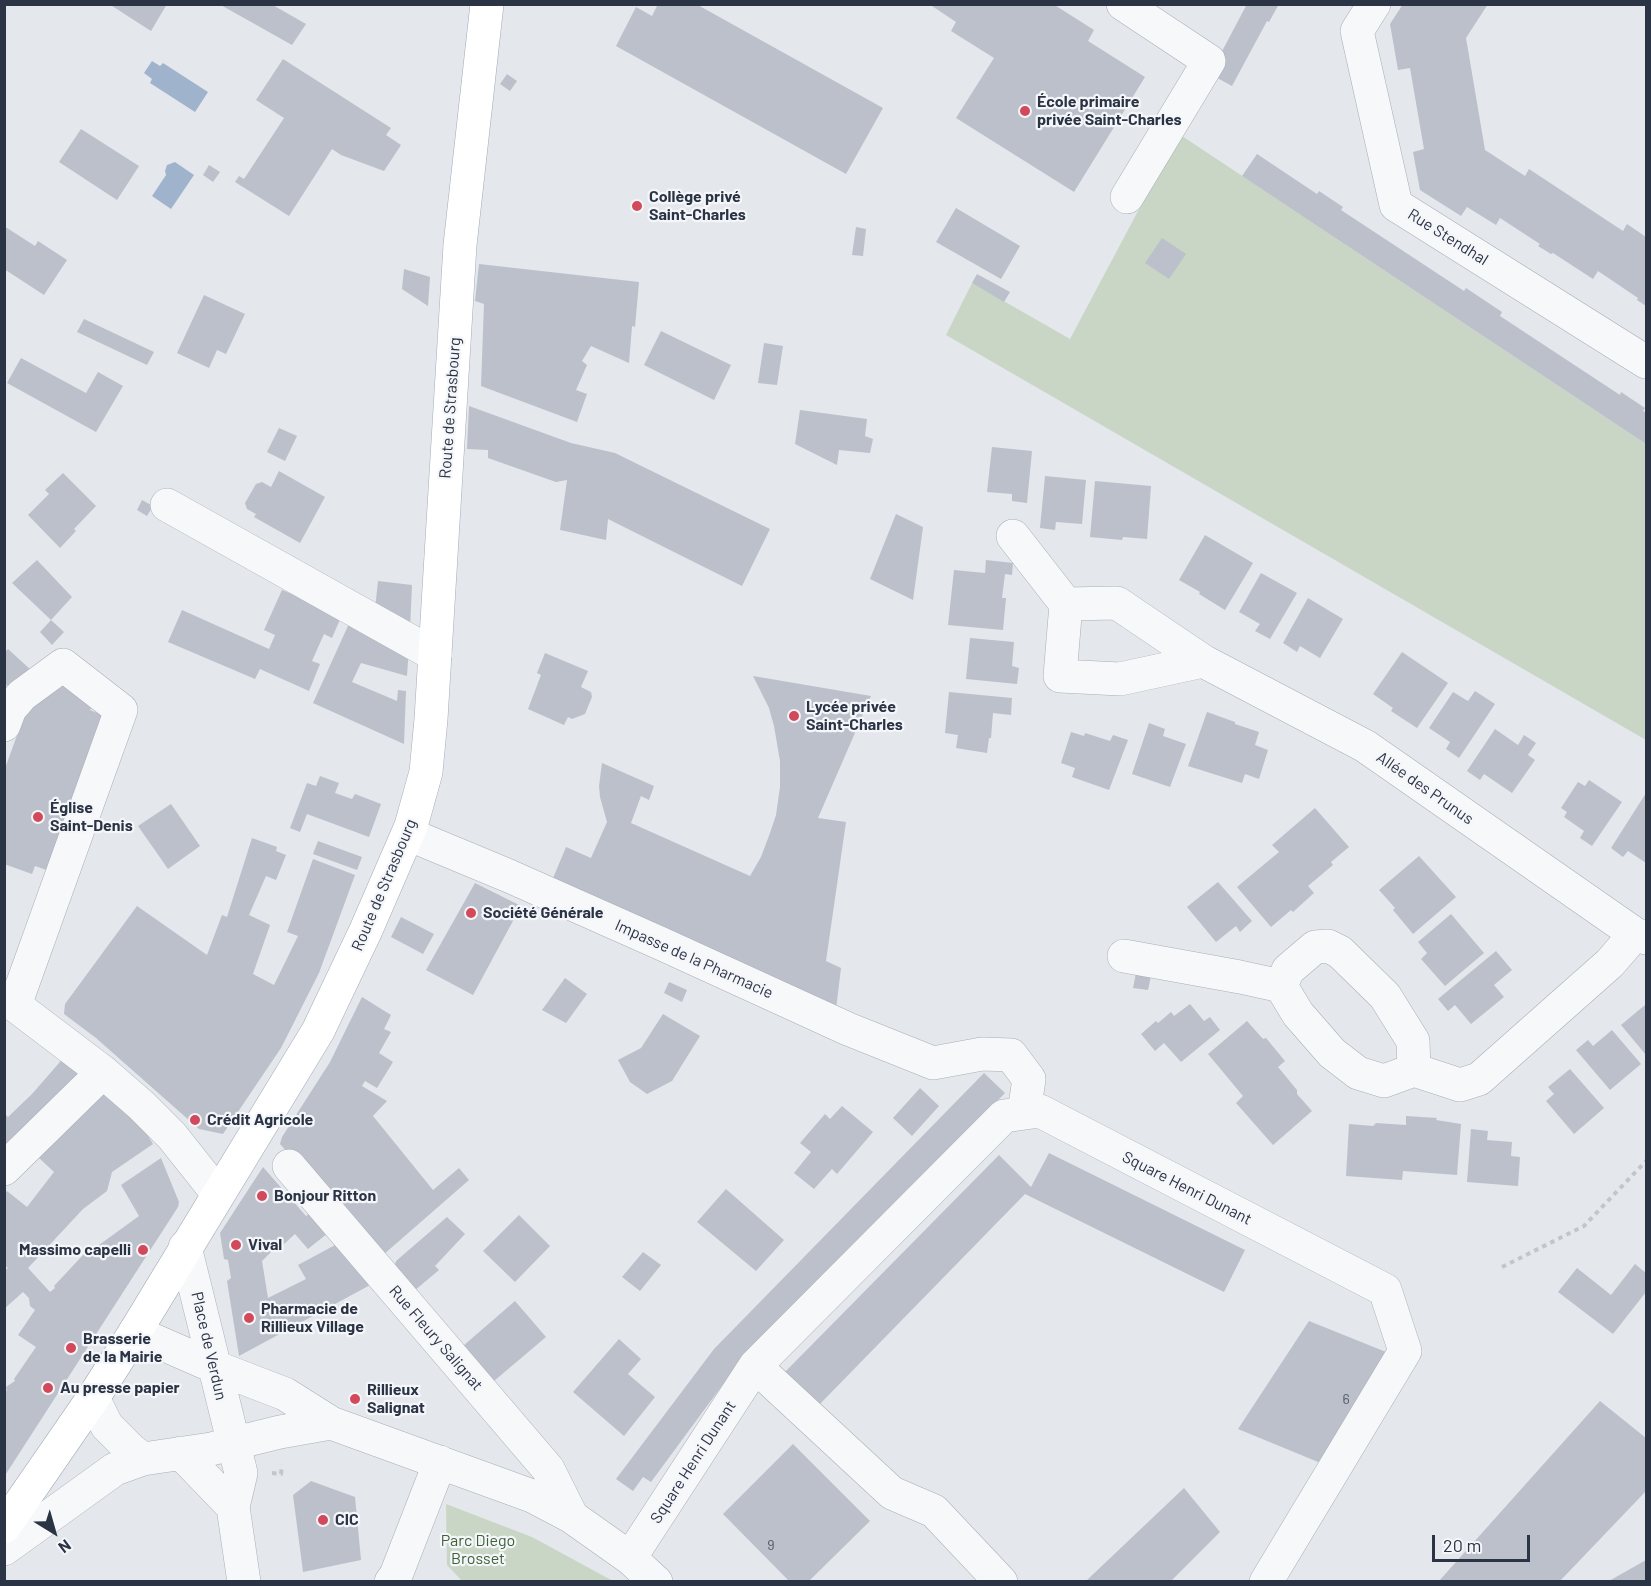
<!DOCTYPE html>
<meta charset="utf-8">
<style>
body{margin:0}
#map{position:relative;width:1651px;height:1586px;overflow:hidden;background:#e4e7ec;font-family:Barlow,sans-serif}
canvas{display:block}
.frame{position:absolute;inset:0;border:6px solid #2b3445;pointer-events:none}
.north{position:absolute;left:24px;top:1502px;width:60px;height:60px;-webkit-text-stroke:4px #f4f6f9;paint-order:stroke;rotate:143deg;font-size:16px;font-weight:700;line-height:24px;text-align:center;color:#2b3445}
.north::after{content:'';display:block;margin:auto;width:21px;height:27px;background:#2b3445;clip-path:polygon(50% 0,100% 100%,50% 72%,0 100%)}
.scale{position:absolute;left:1432px;top:1535px;width:98px;height:27px;box-sizing:border-box;border:3px solid #2b3445;border-top:0;padding-left:8px;font-size:18px;line-height:21px;white-space:nowrap;color:#2b3445;-webkit-text-stroke:4px #f4f6f9;paint-order:stroke}
</style>
<div id="map">
<canvas width="1651" height="1586"></canvas>
<div class="frame"></div>
<div class="north">N</div>
<div class="scale">20 m</div>
</div>
<script>
const ctx = document.querySelector('canvas').getContext('2d');
ctx.lineJoin = 'round';
function fillPath(path, color) {
  ctx.fillStyle = color;
  ctx.fill(path, 'evenodd');
}
function poly(rows) {
  const path = new Path2D();
  for (const r of rows) {
    path.moveTo(r[0], r[1]);
    for (let i = 2; i < r.length; i += 2) path.lineTo(r[i], r[i + 1]);
  }
  return path;
}
function strokePath(path, color, width, dash) {
  ctx.strokeStyle = color;
  ctx.lineWidth = width;
  ctx.lineCap = dash ? 'butt' : 'round';
  ctx.setLineDash(dash || []);
  ctx.stroke(path);
}
function write(font, color, halo, rows, align = 'center') {
  ctx.font = font + ' Barlow,sans-serif';
  ctx.lineWidth = 4.5;
  ctx.setLineDash([]);
  ctx.textBaseline = 'middle';
  ctx.strokeStyle = halo;
  ctx.fillStyle = color;
  for (const [text, x, y, turn = 0] of rows) {
    ctx.save();
    ctx.translate(x, y);
    ctx.rotate((+turn || 0) * Math.PI / 180);
    ctx.textAlign = isNaN(turn) ? turn : align;
    if (halo) ctx.strokeText(text, 0, 0);
    ctx.fillText(text, 0, 0);
    ctx.restore();
  }
}
fillPath(poly([
 [1179,134,1646,444,1646,740,946,335,972,283,1070,339],
 [446,1504,532,1537,613,1581,462,1581,447,1565]
]), '#c9d6c5');
fillPath(poly([
 [152,61,160,66,163,63,208,92,195,112,150,83,152,79,144,73],
 [175,162,194,175,171,209,152,196,166,175,165,171,167,165]
]), '#9fb4cc');
fillPath(poly([
 [109,4,167,4,151,31],
 [219,4,271,4,306,24,292,45],
 [658,4,696,4,883,108,846,174,616,46,636,7,652,16],
 [929,4,1053,4,1094,30,1088,41,1145,77,1074,192,956,118,994,58,951,31,956,22],
 [1247,4,1279,4,1269,22,1267,21,1232,86,1210,74],
 [1403,4,1488,4,1466,38,1485,150,1525,176,1529,169,1623,231,1627,224,1646,237,1646,306,1637,300,1638,298,1598,271,1593,279,1553,253,1551,254,1538,246,1540,244,1500,218,1496,225,1467,207,1461,216,1420,190,1413,152,1424,149,1410,68,1398,70,1390,24],
 [283,59,391,128,386,135,401,145,384,171,341,155,332,149,289,216,235,182,239,176,244,179,284,118,256,100],
 [507,74,517,81,510,91,500,84],
 [81,129,139,166,117,200,59,162],
 [1257,154,1317,194,1319,191,1343,207,1341,210,1464,291,1466,288,1502,312,1500,316,1620,395,1621,392,1645,408,1643,411,1646,413,1646,444,1242,176],
 [209,165,220,172,213,182,203,175],
 [956,208,1020,246,1001,279,936,242],
 [4,226,35,246,38,241,67,260,44,295,4,269],
 [856,227,866,229,863,256,852,255],
 [1162,238,1186,254,1169,279,1145,263],
 [479,264,639,282,635,327,632,326,629,363,591,346,582,361,587,365,576,390,587,394,577,422,481,386,484,304,475,301],
 [404,269,430,277,428,306,402,289],
 [977,274,1010,292,1004,302,972,283],
 [204,295,245,314,226,354,217,350,209,368,177,353],
 [84,319,154,352,147,365,77,332],
 [661,331,731,365,714,400,644,365],
 [764,343,783,346,777,385,758,383],
 [21,358,86,393,98,372,123,386,96,432,7,383],
 [469,406,571,443,615,453,770,529,742,586,608,519,606,540,560,530,567,480,556,482,488,458,488,450,467,449],
 [800,410,867,419,865,436,873,439,870,453,839,450,837,465,795,444],
 [279,428,297,436,285,461,267,452],
 [992,447,1032,451,1027,503,1012,501,1012,494,987,492],
 [279,471,325,497,300,543,254,517,256,514,247,509,245,503,256,484,262,482,271,487],
 [63,473,96,506,74,529,76,531,60,548,28,515,49,494,45,490],
 [1045,476,1086,480,1082,524,1056,522,1055,530,1040,528],
 [1095,481,1151,486,1147,539,1123,537,1122,540,1090,537],
 [142,500,153,506,147,516,137,510],
 [896,514,923,527,913,600,870,579],
 [1205,535,1253,563,1225,610,1199,594,1200,592,1179,580],
 [37,560,72,597,51,620,64,632,52,645,40,632,51,620,12,583],
 [986,560,1013,563,1012,575,1005,574,1002,598,1006,598,1003,630,948,625,954,570,985,573],
 [1261,573,1297,593,1270,639,1255,631,1260,624,1239,612],
 [378,581,412,585,410,629,375,609],
 [295,589,344,610,332,638,324,634,312,661,320,664,309,691,260,669,255,679,168,642,182,610,269,649,275,635,264,630,282,590,292,594],
 [1308,598,1343,619,1320,658,1300,646,1297,652,1283,643],
 [352,617,409,646,407,676,361,663,352,682,397,701,398,690,406,691,404,744,313,703],
 [970,638,1014,642,1012,666,1019,668,1017,684,966,679],
 [8,649,31,670,13,690,4,683,4,653],
 [1402,652,1448,683,1417,728,1391,711,1393,708,1373,694],
 [545,653,588,671,581,687,591,692,592,697,585,714,572,719,568,717,564,725,528,709,541,675,537,673],
 [753,676,871,696,818,818,846,822,826,961,841,968,836,1009,551,883,566,847,591,858,607,822,600,797,599,786,602,763,654,786,649,800,641,796,631,823,750,876,761,857,770,833,776,815,780,787,780,761,774,726,769,708],
 [62,682,92,707,90,710,107,717,52,872,35,866,32,874,4,864,4,771,34,689,50,695,52,691],
 [1475,691,1495,704,1459,758,1446,749,1450,742,1429,728,1453,692,1468,701],
 [949,692,1012,698,1011,715,993,713,991,738,989,738,987,753,956,748,958,735,945,733],
 [1207,712,1235,722,1235,724,1259,732,1255,745,1268,750,1259,779,1245,774,1242,783,1188,766],
 [1149,723,1165,729,1163,736,1186,744,1170,787,1132,774],
 [1495,729,1518,745,1524,735,1536,743,1528,755,1535,760,1512,793,1484,774,1480,780,1467,771],
 [1071,732,1084,736,1085,733,1110,741,1113,735,1128,740,1109,790,1072,777,1075,768,1061,763],
 [320,776,339,783,335,793,352,799,355,794,381,804,369,837,307,814,300,832,290,828,307,783,316,786],
 [1589,780,1622,802,1592,846,1580,838,1584,831,1564,817,1567,812,1561,808,1578,782,1585,786],
 [1646,793,1646,863,1628,851,1623,857,1611,848],
 [171,804,200,846,168,869,138,826],
 [1315,808,1349,847,1331,862,1333,865,1308,886,1314,893,1293,912,1291,910,1271,927,1237,887,1279,852,1272,845],
 [252,838,277,847,276,851,286,855,276,880,266,876,249,915,270,925,253,974,274,985,298,936,287,932,313,859,355,875,319,973,281,1048,223,1134,199,1129,96,1038,64,1014,65,1004,137,906,207,955,222,915,227,917],
 [318,841,362,857,357,870,313,854],
 [1419,856,1456,897,1413,934,1393,910,1395,908,1379,890],
 [1218,882,1252,921,1240,932,1236,926,1216,942,1187,907],
 [475,883,521,906,473,995,426,970],
 [1451,914,1484,953,1445,986,1421,959,1427,953,1418,942],
 [401,917,434,934,423,954,391,937],
 [1496,951,1512,970,1494,985,1504,997,1471,1024,1455,1005,1448,1011,1438,999],
 [1136,973,1151,976,1148,990,1133,988],
 [565,978,587,994,566,1023,542,1010],
 [669,982,687,990,682,1002,664,993],
 [362,997,391,1015,384,1029,391,1032,379,1053,393,1062,377,1088,365,1081,362,1086,387,1101,373,1116,433,1190,459,1168,469,1180,383,1255,280,1144,282,1137,330,1062],
 [1190,1004,1204,1021,1210,1017,1220,1030,1181,1062,1164,1043,1155,1051,1141,1034,1156,1021,1158,1023,1171,1012,1174,1016],
 [1645,1005,1646,1007,1646,1055,1621,1025],
 [663,1014,700,1036,672,1081,647,1094,630,1082,618,1060,641,1048],
 [1247,1021,1263,1039,1266,1038,1285,1061,1278,1067,1297,1090,1297,1094,1312,1111,1273,1145,1236,1103,1243,1096,1208,1054],
 [1612,1030,1641,1064,1610,1090,1576,1050,1588,1040,1593,1046],
 [66,1055,88,1072,5,1156,5,1114,8,1117,32,1094],
 [1570,1069,1604,1108,1574,1134,1546,1101,1554,1094,1548,1087],
 [984,1073,1005,1093,735,1368,651,1482,643,1477,633,1491,616,1479,714,1349],
 [108,1084,135,1114,153,1144,112,1172,107,1191,83,1209,28,1268,50,1292,55,1288,54,1286,83,1255,99,1245,139,1216,121,1185,161,1158,179,1202,178,1207,4,1477,4,1389,7,1391,6,1387,15,1381,14,1379,36,1347,18,1335,35,1310,30,1306,29,1298,23,1292,4,1309,4,1271,8,1268,4,1265,4,1194,7,1191,27,1207,54,1172,38,1157],
 [920,1088,939,1106,912,1136,893,1118],
 [842,1106,873,1132,837,1174,832,1169,814,1189,794,1173,811,1152,800,1143,825,1114,830,1119],
 [1406,1116,1437,1118,1436,1120,1461,1124,1457,1175,1403,1171,1402,1180,1346,1176,1349,1124,1373,1126,1376,1123,1406,1125],
 [1471,1129,1488,1131,1487,1140,1512,1142,1511,1156,1520,1157,1518,1186,1467,1182],
 [1049,1153,1245,1250,1224,1292,1025,1194,817,1407,784,1373,999,1155,1031,1187],
 [263,1167,306,1216,310,1213,328,1233,308,1249,295,1234,284,1244,281,1242,262,1261,268,1298,306,1279,298,1265,337,1244,372,1284,239,1356,227,1281,231,1278,228,1260,224,1259,220,1233],
 [726,1189,784,1240,756,1271,697,1222],
 [519,1215,550,1246,515,1282,483,1251],
 [447,1217,465,1234,435,1266,439,1270,414,1291,394,1268,396,1261],
 [643,1252,661,1265,640,1291,622,1277],
 [1635,1264,1646,1273,1646,1292,1613,1334,1558,1292,1577,1268,1611,1295],
 [515,1301,546,1337,494,1381,463,1346],
 [1309,1321,1391,1354,1323,1464,1238,1429],
 [619,1339,641,1359,628,1374,655,1397,624,1436,573,1392],
 [1600,1401,1646,1438,1646,1491,1560,1581,1439,1581],
 [793,1444,870,1521,809,1581,789,1581,723,1514],
 [311,1481,355,1497,361,1560,303,1572,293,1495],
 [1184,1488,1220,1532,1171,1581,1086,1581],
 [1646,1560,1646,1581,1609,1581]
]), '#bbc0ca');
const minor = poly([
 [1123,4,1209,61,1127,197],
 [1374,4,1357,31,1396,205,1646,362],
 [167,505,435,655],
 [1013,536,1066,604],
 [1203,661,1120,679,1060,676,1066,604,1117,603,1203,661,1365,746,1635,934,1646,938],
 [4,725,10,709,22,695,63,665,121,710,15,1005],
 [408,834,509,876,662,944,848,1029,933,1063,982,1054,1011,1055,1029,1079,1024,1113],
 [1124,956,1240,977,1281,986],
 [4,997,103,1072,141,1105,172,1136,218,1194],
 [1414,1070,1384,1081,1358,1073,1332,1053,1298,1014,1281,986,1288,970,1315,947,1328,946,1340,952,1385,996,1413,1041,1414,1070,1460,1085,1479,1079,1610,963,1635,934],
 [289,1166,548,1469,572,1517],
 [4,1169,103,1072],
 [185,1247,241,1473,233,1507,244,1582],
 [135,1332,215,1367,285,1394,331,1423,532,1496,572,1517,630,1558,656,1582],
 [755,1366,892,1493,934,1511,1001,1582],
 [93,1398,107,1426,131,1450,143,1459,211,1449,280,1432,331,1423],
 [181,1453,233,1507],
 [4,1549,115,1469,143,1459],
 [630,1558,755,1366,1004,1116,1040,1111,1385,1290,1405,1351,1266,1582],
 [391,1582,396,1575,440,1462]
]);
const major = poly([
 [4,1527,93,1398,135,1332,318,1031,366,930,411,826,426,772,431,719,460,245,487,4]
]);
strokePath(minor, '#a9aeb7', 34);
strokePath(major, '#a3abb8', 34);
strokePath(poly([
 [1502,1267,1584,1226,1646,1161],
 [272,1473,281,1474,282,1465]
]), '#c2c5cb', 4, [4.5, 4.5]);
strokePath(minor, '#f7f8fa', 33);
strokePath(major, '#fff', 33);
for (const [x, y, r, color] of [
 [1025,111,6,"#d1495b"],
 [637,206,6,"#d1495b"],
 [794,716,6,"#d1495b"],
 [38,817,6,"#d1495b"],
 [471,913,6,"#d1495b"],
 [195,1120,6,"#d1495b"],
 [262,1196,6,"#d1495b"],
 [236,1245,6,"#d1495b"],
 [143,1250,6,"#d1495b"],
 [249,1318,6,"#d1495b"],
 [71,1348,6,"#d1495b"],
 [48,1388,6,"#d1495b"],
 [355,1399,6,"#d1495b"],
 [323,1520,6,"#d1495b"]
]) {
  const dot = new Path2D();
  dot.arc(x, y, r, 0, 2 * Math.PI);
  ctx.fillStyle = color;
  ctx.fill(dot);
  strokePath(dot, '#f4f6f9', 2);
}
write('14px', '#4f5766', null, [
 ["6",1346,1399],
 ["9",771,1545]
]);
write('bold 16px', '#2b3445', '#f4f6f9', [
 ["École primaire",1037,102],
 ["privée Saint-Charles",1037,120],
 ["Collège privé",649,197],
 ["Saint-Charles",649,215],
 ["Lycée privée",806,707],
 ["Saint-Charles",806,725],
 ["Église",50,808],
 ["Saint-Denis",50,826],
 ["Société Générale",483,913],
 ["Crédit Agricole",207,1120],
 ["Bonjour Ritton",274,1196],
 ["Vival",248,1245],
 ["Massimo capelli",131,1250,"right"],
 ["Pharmacie de",261,1309],
 ["Rillieux Village",261,1327],
 ["Brasserie",83,1339],
 ["de la Mairie",83,1357],
 ["Au presse papier",60,1388],
 ["Rillieux",367,1390],
 ["Salignat",367,1408],
 ["CIC",335,1520]
], 'left');
write('16px', '#2b3445', '#f4f6f9', [
 ["Rue Stendhal",1448,237,32],
 ["Route de Strasbourg",450,408,-86],
 ["Allée des Prunus",1425,788,35],
 ["Route de Strasbourg",384,885,-67],
 ["Impasse de la Pharmacie",694,959,24],
 ["Square Henri Dunant",1187,1188,27],
 ["Rue Fleury Salignat",436,1338,49],
 ["Place de Verdun",209,1346,77],
 ["Square Henri Dunant",693,1462,-57]
]);
write('16px', '#3f6138', '#f4f6f9', [
 ["Parc Diego",478,1541],
 ["Brosset",478,1559]
]);
</script>
